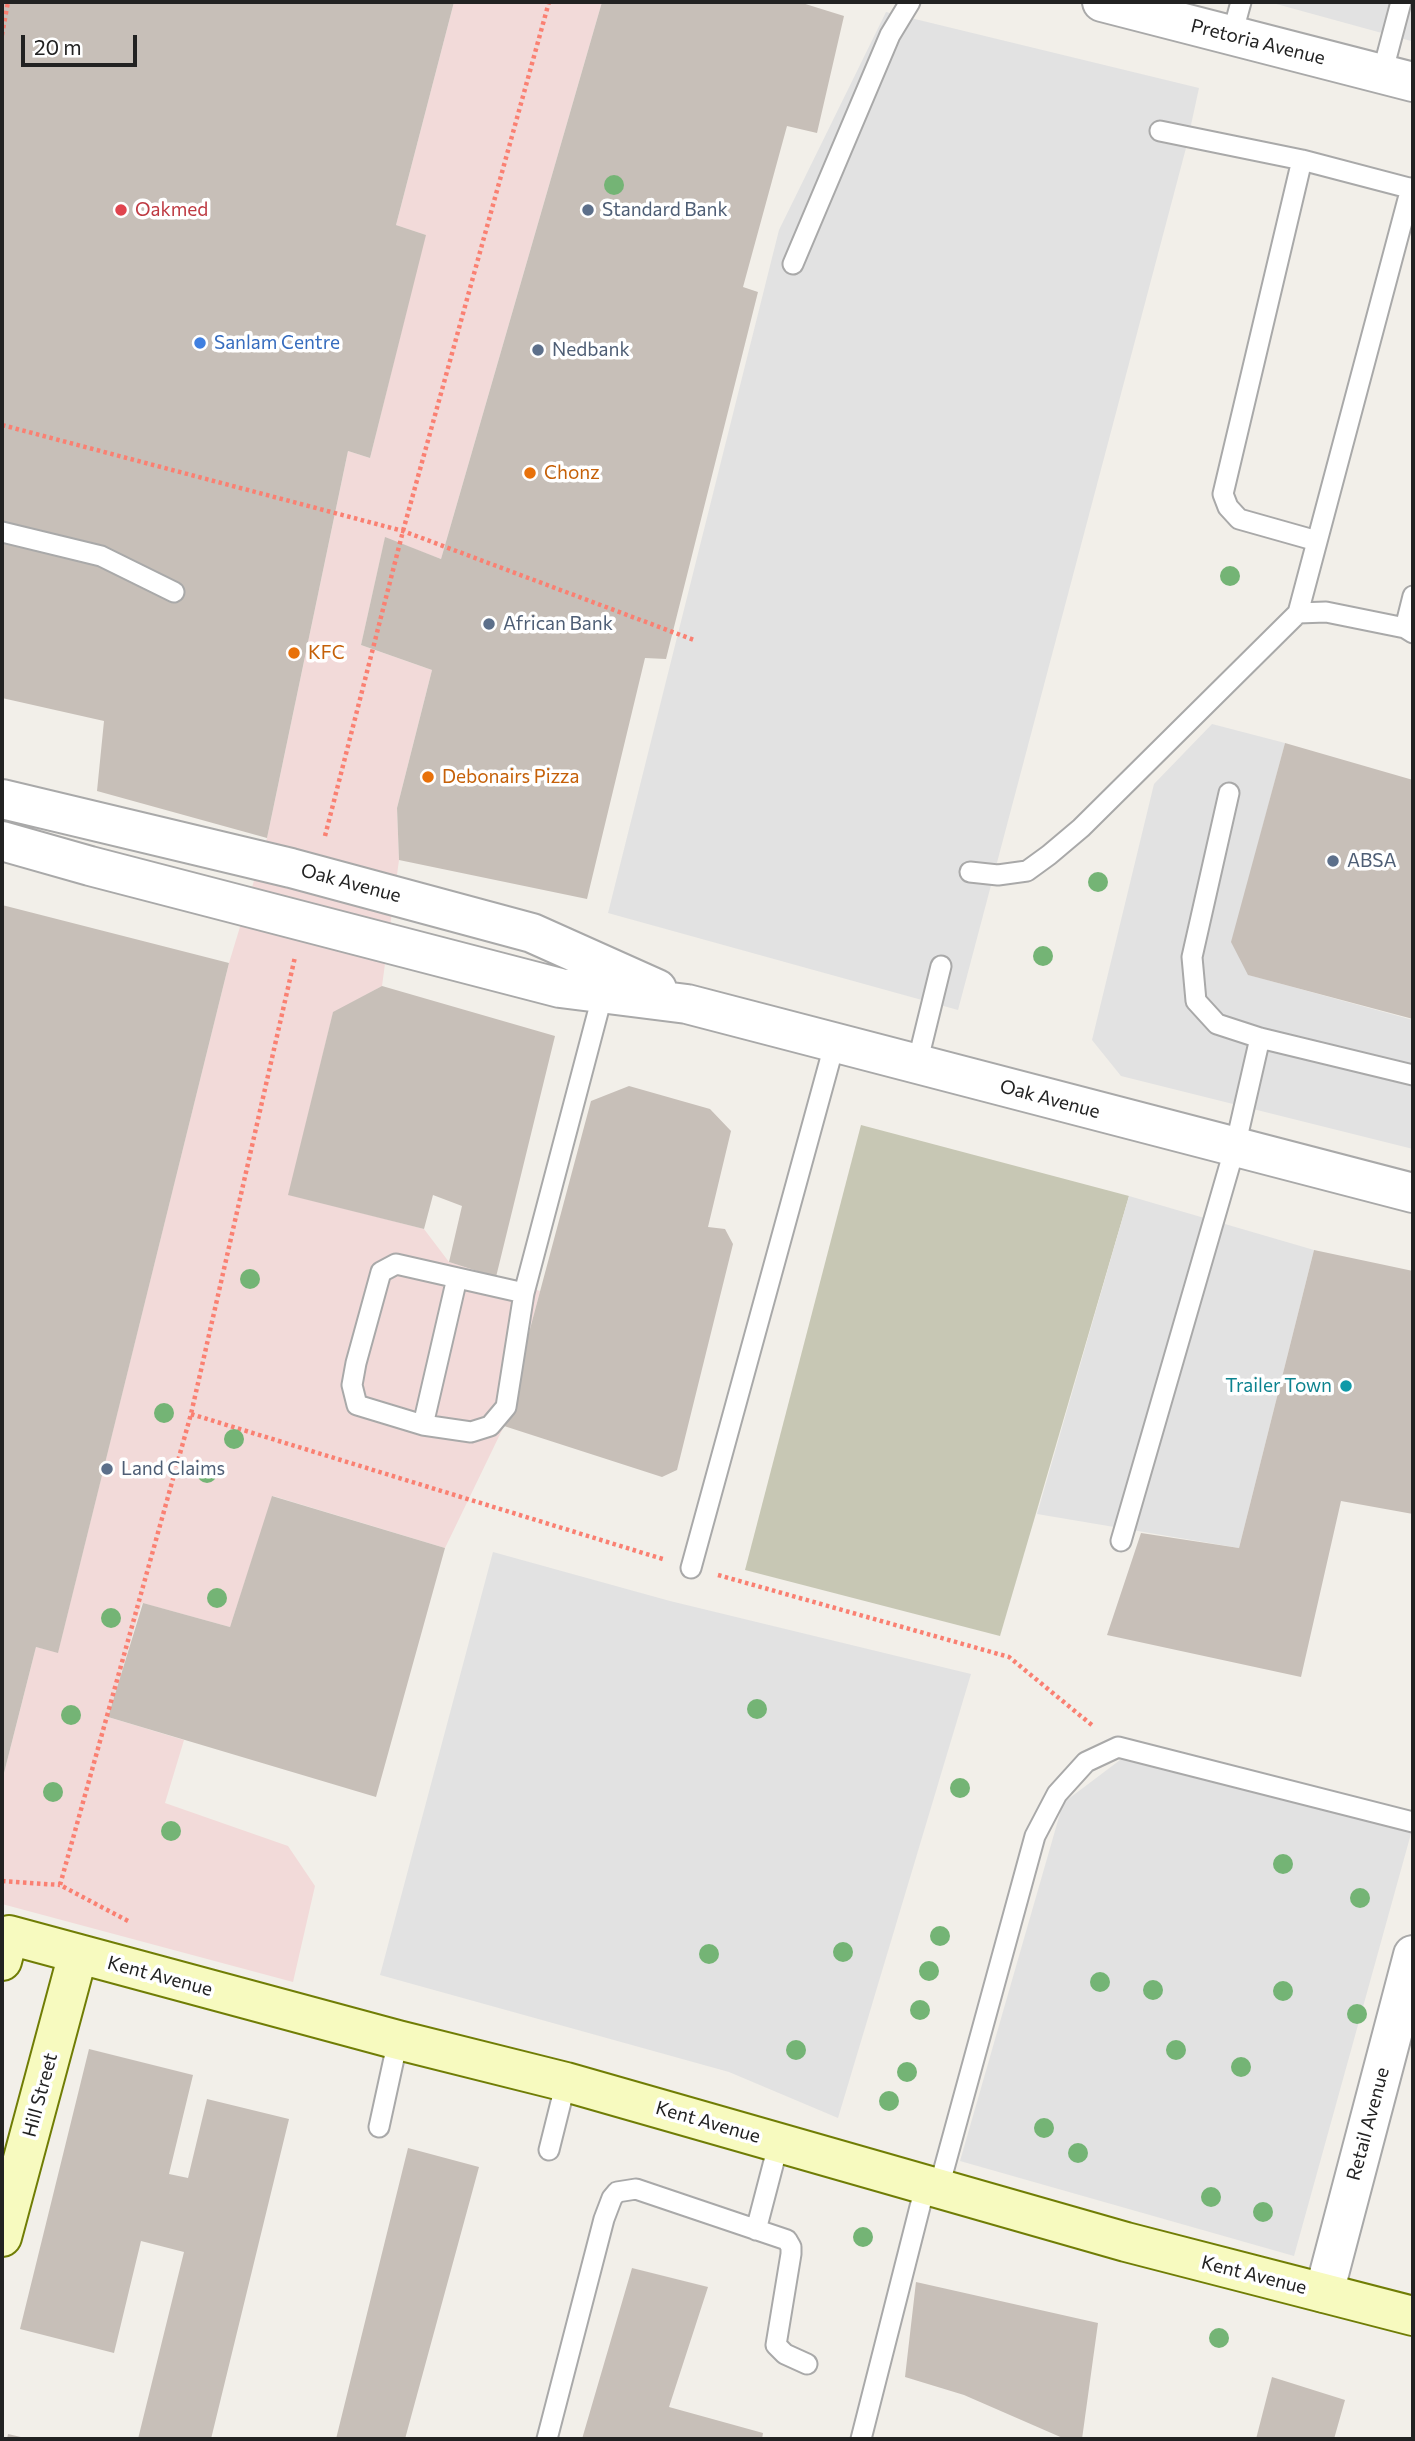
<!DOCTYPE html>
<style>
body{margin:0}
#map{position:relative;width:1415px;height:2441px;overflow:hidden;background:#f2efe9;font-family:Commissioner,sans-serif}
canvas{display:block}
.frame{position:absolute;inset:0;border:4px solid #222;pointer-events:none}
.scale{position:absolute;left:21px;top:35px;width:116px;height:32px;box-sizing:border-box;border:4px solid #222;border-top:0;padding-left:9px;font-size:21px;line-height:24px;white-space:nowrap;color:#222;-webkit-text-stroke:5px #fff;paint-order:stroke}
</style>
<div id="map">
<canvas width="1415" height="2441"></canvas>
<div class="frame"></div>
<div class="scale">20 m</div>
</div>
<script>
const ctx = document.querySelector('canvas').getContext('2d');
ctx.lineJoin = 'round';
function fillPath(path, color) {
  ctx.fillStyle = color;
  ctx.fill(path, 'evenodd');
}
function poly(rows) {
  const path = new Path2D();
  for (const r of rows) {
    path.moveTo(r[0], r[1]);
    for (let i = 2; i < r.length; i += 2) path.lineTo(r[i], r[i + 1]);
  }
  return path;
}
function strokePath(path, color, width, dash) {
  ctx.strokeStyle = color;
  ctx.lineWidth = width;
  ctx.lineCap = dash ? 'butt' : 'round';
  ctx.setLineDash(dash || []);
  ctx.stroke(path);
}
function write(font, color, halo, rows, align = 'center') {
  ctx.font = font + ' Commissioner,sans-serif';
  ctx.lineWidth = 7;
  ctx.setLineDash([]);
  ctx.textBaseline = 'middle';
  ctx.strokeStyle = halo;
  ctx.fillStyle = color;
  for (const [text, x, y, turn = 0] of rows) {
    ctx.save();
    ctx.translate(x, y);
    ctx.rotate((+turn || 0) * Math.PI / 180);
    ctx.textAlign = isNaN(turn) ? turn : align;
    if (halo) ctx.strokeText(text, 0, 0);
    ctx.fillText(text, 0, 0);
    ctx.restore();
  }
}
fillPath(poly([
 [454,2,602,2,441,559,385,538,361,645,432,670,397,808,399,860,382,986,333,1013,289,1194,424,1229,449,1262,540,1291,504,1426,445,1548,273,1496,230,1627,142,1603,108,1717,184,1740,165,1803,288,1846,315,1886,293,1982,2,1904,2,1781,36,1647,58,1652,229,963,267,838,348,451,370,458,425,235,396,225]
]), '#f2dad9');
fillPath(poly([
 [861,1125,1129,1196,1000,1636,745,1570]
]), '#c7c7b4');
fillPath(poly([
 [1269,2,1413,2,1413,31,1411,41],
 [886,12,1199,88,1186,148,958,1010,608,913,779,230],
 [1212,724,1285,743,1232,942,1249,975,1413,1020,1413,1149,1121,1076,1092,1040,1154,784],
 [1129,1196,1314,1250,1239,1548,1037,1514],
 [493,1552,670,1601,971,1674,838,2118,729,2072,380,1975],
 [1124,1757,1412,1830,1294,2256,960,2161,1063,1803]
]), '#e2e2e2');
fillPath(poly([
 [2,2,454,2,396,225,426,235,370,458,348,451,267,838,97,791,104,721,2,698],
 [602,2,799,2,844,16,817,133,787,126,743,287,758,292,666,659,645,658,587,899,399,860,397,808,432,670,361,645,385,537,441,559],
 [1285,743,1413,780,1413,1019,1248,975,1231,942],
 [2,905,229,963,58,1653,36,1647,3,1777],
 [382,986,555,1036,496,1277,449,1262,462,1206,433,1195,424,1229,288,1195,333,1012],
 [629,1086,710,1109,731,1131,708,1227,725,1229,733,1244,677,1470,662,1477,504,1426,591,1101],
 [1314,1250,1413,1271,1413,1514,1341,1501,1301,1677,1107,1635,1141,1533,1239,1548],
 [272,1496,445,1548,376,1797,108,1717,143,1603,230,1627],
 [89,2049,193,2075,169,2174,188,2178,207,2099,289,2119,211,2439,138,2439,184,2252,141,2241,114,2353,20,2329],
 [408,2148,479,2167,405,2439,336,2439],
 [632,2268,708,2287,669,2407,763,2433,762,2439,582,2439],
 [916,2282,1098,2323,1082,2439,1065,2439,964,2395,905,2377],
 [1272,2377,1345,2400,1334,2439,1256,2439],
 [8,2434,25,2438,24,2439,7,2439]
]), '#c7bfb8');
const lane = poly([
 [1232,35,1241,2],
 [1382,74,1401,2],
 [1160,131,1302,160,1413,189],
 [1302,160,1223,494,1228,507,1239,519,1317,541],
 [793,264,890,35,910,2],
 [2,532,101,556,174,592],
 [1298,613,1411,188],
 [1405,628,1413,596],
 [1229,793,1192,957,1196,1001,1217,1024,1260,1038,1413,1075],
 [970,872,998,875,1027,871,1049,855,1081,828,1298,613,1326,612,1405,628,1413,633],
 [917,1064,941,966],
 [524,1293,396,1264,381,1272,356,1363,352,1385,357,1405,423,1425,471,1432,490,1426,506,1407,524,1293,603,993],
 [423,1425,457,1278],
 [1121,1541,1235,1147,1260,1038],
 [691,1568,835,1042],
 [379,2127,398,2040],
 [549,2150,566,2082],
 [939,2187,1035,1836,1057,1794,1086,1762,1118,1747,1413,1822],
 [756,2230,779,2142],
 [547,2439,604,2219,612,2198,617,2192,636,2189,787,2240,791,2247,791,2254,776,2345,785,2354,807,2364],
 [861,2439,926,2183]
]);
const street = poly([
 [1102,2,1413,82],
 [2,799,291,868,532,933,657,989],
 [2,841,90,866,560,988,687,1004,1413,1193],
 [1324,2293,1413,1955]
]);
const secondary = poly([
 [2,1961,9,1935,398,2040,566,2082,1126,2242,1413,2316],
 [2,2237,78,1954]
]);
strokePath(lane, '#a9a9a9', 23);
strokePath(street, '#a9a9a9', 42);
strokePath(secondary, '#707d05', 42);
strokePath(poly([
 [2,35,8,2],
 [2,425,403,531,694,640],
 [325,836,403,531,549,2],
 [191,1414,666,1560],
 [718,1575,1009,1657,1093,1726],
 [2,1881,60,1885],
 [128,1921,60,1885,191,1414,295,957]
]), '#fa8072', 4.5, [3.5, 3.5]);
strokePath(lane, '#fff', 19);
strokePath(street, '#fff', 38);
strokePath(secondary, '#f7fabf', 38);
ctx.fillStyle = '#74b475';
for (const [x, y] of [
 [614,185],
 [1230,576],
 [1098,882],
 [1043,956],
 [250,1279],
 [164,1413],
 [234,1439],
 [207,1473],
 [217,1598],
 [111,1618],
 [757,1709],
 [71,1715],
 [960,1788],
 [53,1792],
 [171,1831],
 [1283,1864],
 [1360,1898],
 [940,1936],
 [843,1952],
 [709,1954],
 [929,1971],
 [1100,1982],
 [1153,1990],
 [1283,1991],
 [920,2010],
 [1357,2014],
 [796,2050],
 [1176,2050],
 [1241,2067],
 [907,2072],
 [889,2101],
 [1044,2128],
 [1078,2153],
 [1211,2197],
 [1263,2212],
 [863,2237],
 [1219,2338]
]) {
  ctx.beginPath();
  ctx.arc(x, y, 10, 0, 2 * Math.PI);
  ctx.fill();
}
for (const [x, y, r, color] of [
 [121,210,7,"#e0444e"],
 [588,210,7,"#5c6f8a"],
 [200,343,7,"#3f7fe0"],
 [538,350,7,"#5c6f8a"],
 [530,473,7,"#e8710a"],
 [489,624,7,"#5c6f8a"],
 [294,653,7,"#e8710a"],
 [428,777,7,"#e8710a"],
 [1333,861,7,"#5c6f8a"],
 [1346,1386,7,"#0f9aa8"],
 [107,1469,7,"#5c6f8a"]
]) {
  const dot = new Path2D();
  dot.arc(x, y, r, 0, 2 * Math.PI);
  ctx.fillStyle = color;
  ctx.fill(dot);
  strokePath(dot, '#fff', 2.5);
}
write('19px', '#222', '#fff', [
 ["Pretoria Avenue",1258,42,14],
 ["Oak Avenue",351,883,15],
 ["Oak Avenue",1050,1099,15],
 ["Kent Avenue",160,1976,15],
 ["Hill Street",40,2095,-75],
 ["Kent Avenue",708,2122,16],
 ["Retail Avenue",1368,2124,-75],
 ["Kent Avenue",1254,2275,14]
]);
write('19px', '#be3a42', '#fff', [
 ["Oakmed",135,210]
], 'left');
write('19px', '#4e5e75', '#fff', [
 ["Standard Bank",602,210],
 ["Nedbank",552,350],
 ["African Bank",503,624],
 ["ABSA",1347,861],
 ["Land Claims",121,1469]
], 'left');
write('19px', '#366cbe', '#fff', [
 ["Sanlam Centre",214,343]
], 'left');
write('19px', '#c56008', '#fff', [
 ["Chonz",544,473],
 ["KFC",308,653],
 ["Debonairs Pizza",442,777]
], 'left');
write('19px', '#0d838f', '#fff', [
 ["Trailer Town",1332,1386]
], 'right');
</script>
